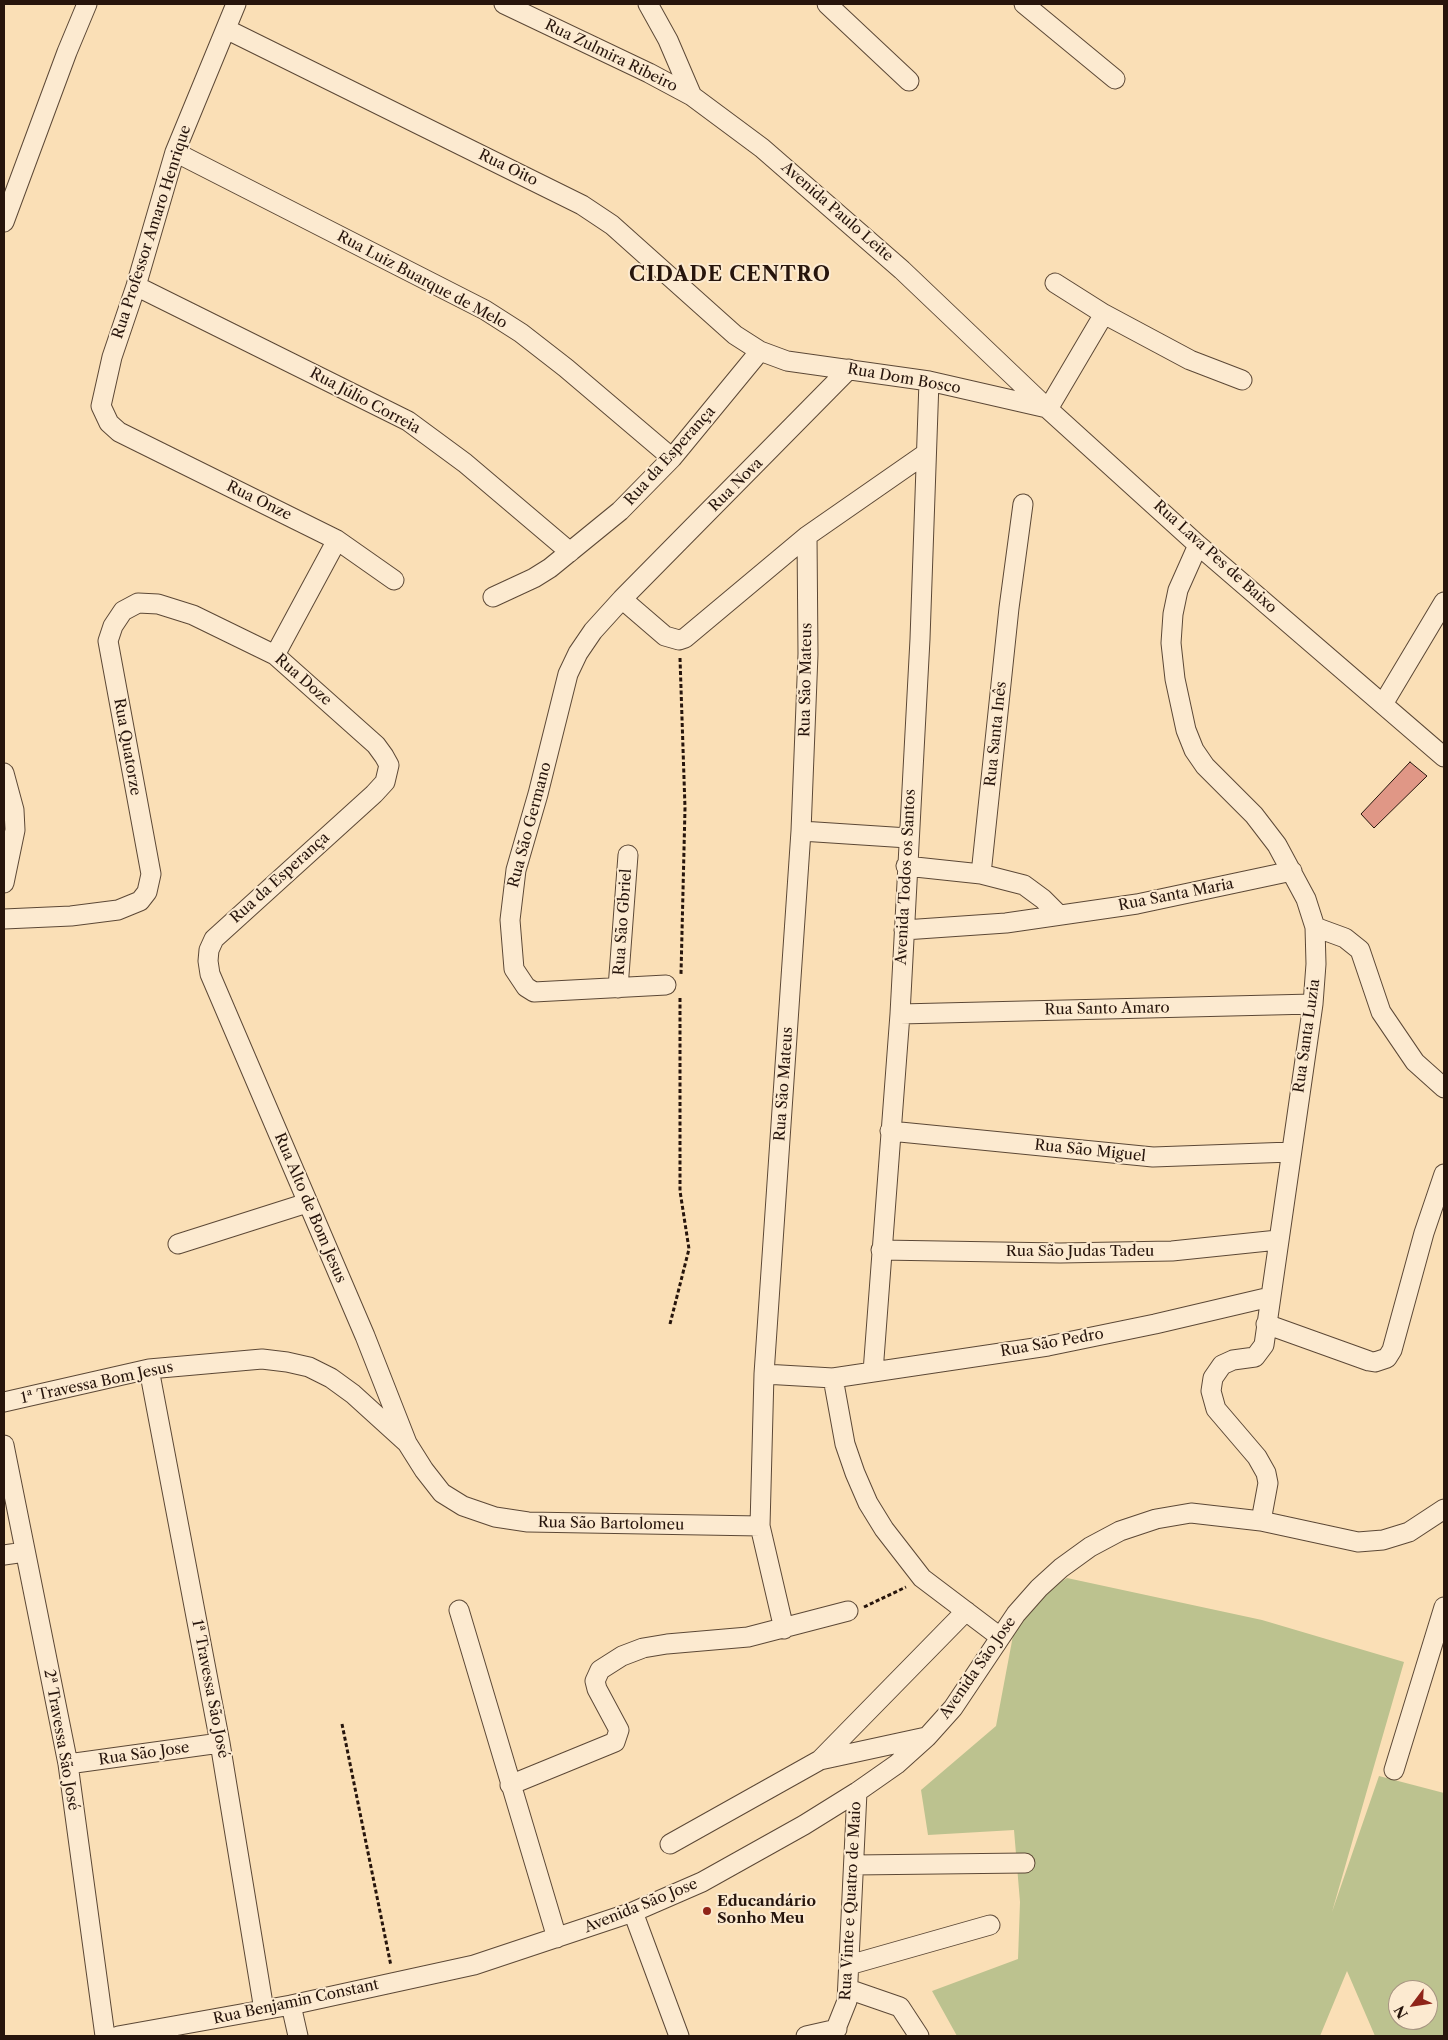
<!DOCTYPE html>
<meta charset="utf-8">
<style>
body{margin:0}
#map{position:relative;width:1448px;height:2040px;overflow:hidden;background:#fadfb6;font-family:"Libre Caslon Text",serif}
canvas{display:block}
.frame{position:absolute;inset:0;border:5px solid #27150c;pointer-events:none}
.north{position:absolute;left:1388px;top:1980px;width:50px;height:50px;box-sizing:border-box;background:#fcead0;border:1px solid #a79582;border-radius:50%;rotate:239deg;font-size:14px;font-weight:700;line-height:20px;text-align:center;color:#27150c}
.north::after{content:'';display:block;margin:auto;width:18px;height:22px;background:#8f2418;clip-path:polygon(50% 0,100% 100%,50% 72%,0 100%)}
</style>
<div id="map">
<canvas width="1448" height="2040"></canvas>
<div class="frame"></div>
<div class="north">N</div>
</div>
<script>
const ctx = document.querySelector('canvas').getContext('2d');
ctx.lineJoin = 'round';
function fillPath(path, color) {
  ctx.fillStyle = color;
  ctx.fill(path, 'evenodd');
}
function poly(rows) {
  const path = new Path2D();
  for (const r of rows) {
    path.moveTo(r[0], r[1]);
    for (let i = 2; i < r.length; i += 2) path.lineTo(r[i], r[i + 1]);
  }
  return path;
}
function strokePath(path, color, width, dash) {
  ctx.strokeStyle = color;
  ctx.lineWidth = width;
  ctx.lineCap = dash ? 'butt' : 'round';
  ctx.setLineDash(dash || []);
  ctx.stroke(path);
}
function write(font, color, halo, rows, align = 'center') {
  ctx.font = font + ' "Libre Caslon Text",serif';
  ctx.lineWidth = 4;
  ctx.setLineDash([]);
  ctx.textBaseline = 'middle';
  ctx.strokeStyle = halo;
  ctx.fillStyle = color;
  for (const [text, x, y, turn = 0] of rows) {
    ctx.save();
    ctx.translate(x, y);
    ctx.rotate((+turn || 0) * Math.PI / 180);
    ctx.textAlign = isNaN(turn) ? turn : align;
    if (halo) ctx.strokeText(text, 0, 0);
    ctx.fillText(text, 0, 0);
    ctx.restore();
  }
}
fillPath(poly([
 [1067,1578,1262,1620,1404,1662,1332,1912,1379,1776,1444,1793,1444,2036,1375,2036,1347,1971,1320,2036,957,2036,932,1991,1018,1959,1020,1902,1014,1830,928,1835,921,1790,996,1726,1018,1609],
 [1398,1990,1428,1990,1428,2020,1398,2020]
]), '#bcc28f');
const building = poly([
 [1410,762,1427,776,1374,828,1361,814,1410,762]
]);
fillPath(building, '#e09786');
strokePath(building, '#27150c', 1);
const minor = poly([
 [236,4,175,152,136,286,112,357,101,406,109,423,119,432,337,540,394,580],
 [504,4,649,73,692,96,762,148,902,270,1048,409,1198,545,1444,757],
 [648,4,668,40,692,96],
 [827,4,909,81],
 [1024,4,1115,79],
 [226,29,582,205,612,225,735,335,760,351,787,361,929,381,1047,408],
 [175,152,485,310,521,333,566,368,672,458],
 [4,222,67,52,87,4],
 [1055,283,1104,314,1190,360,1242,380],
 [136,286,408,421,465,463,570,552],
 [1048,409,1104,314],
 [1023,504,1009,608,981,874,1024,885,1043,899,1059,915],
 [1198,545,1178,590,1173,614,1171,643,1175,679,1186,730,1194,750,1205,766,1254,815,1277,845,1306,899,1315,927,1316,964,1313,1004,1264,1345,1255,1357,1233,1360,1222,1365,1213,1378,1211,1391,1216,1409,1257,1457,1266,1473,1268,1483,1261,1521],
 [493,597,534,578,550,568,620,511,672,458,760,351],
 [622,599,665,636,679,640,685,638,807,536,925,454],
 [275,655,337,540],
 [1383,704,1444,602],
 [4,773,14,810,15,830,4,883],
 [801,831,908,838],
 [906,866,981,874],
 [4,919,71,916,118,910,140,901,147,892,151,874,108,641,113,626,123,611,138,603,158,604,193,615,275,655,376,745,384,756,389,765,385,782,374,794,214,939,209,950,208,961,210,974,365,1336,407,1443],
 [1315,927,1345,938,1360,950,1381,1012,1415,1062,1444,1088],
 [904,930,1006,923,1137,904,1292,871],
 [666,985,534,992,526,987,514,969,510,920,516,870,538,794,568,674,578,653,593,631,622,599,849,369],
 [618,988,628,855],
 [900,1014,1313,1004],
 [890,1131,1153,1157,1291,1152],
 [178,1244,307,1203],
 [881,1250,1060,1253,1172,1251,1278,1240],
 [1266,1324,1369,1361,1375,1362,1387,1358,1392,1350,1424,1233,1444,1174],
 [149,1369,220,1743,264,2010],
 [873,1372,900,1014,920,639,929,381],
 [764,1374,833,1378,1048,1346,1155,1324,1270,1297],
 [833,1378,845,1444,855,1473,868,1503,884,1529,922,1578,1000,1637],
 [4,1402,149,1369,262,1359,287,1362,309,1367,331,1378,353,1394,407,1443,424,1470,442,1493,463,1506,495,1517,528,1522,760,1526],
 [4,1445,68,1764,105,2036],
 [4,1555,25,1552],
 [459,1610,557,1938],
 [784,1629,760,1526,764,1374,801,831,808,654,807,536],
 [820,1760,966,1611],
 [68,1764,220,1743],
 [1394,1770,1444,1607],
 [510,1785,615,1742,619,1730,597,1689,595,1681,600,1670,622,1656,643,1648,667,1644,748,1637,848,1611],
 [670,1844,820,1760,926,1737],
 [854,1865,1025,1863],
 [633,1912,679,2036],
 [849,1965,990,1925],
 [848,1989,900,2007,919,2036],
 [291,2005,298,2036],
 [118,2036,291,2005,474,1965,633,1912,702,1882,804,1825,857,1792,897,1764,927,1737,953,1708,1016,1614,1039,1588,1061,1568,1090,1547,1120,1531,1156,1519,1191,1513,1261,1521,1358,1542,1383,1540,1409,1532,1444,1509],
 [806,2036,837,2029],
 [833,2036,847,2001,857,1792]
]);
strokePath(minor, '#5c4836', 21);
strokePath(poly([
 [680,658,685,808,681,974],
 [670,1324,689,1249,680,1191,680,998],
 [864,1607,906,1587],
 [342,1724,391,1966]
]), '#27150c', 3, [4, 2.5]);
strokePath(minor, '#fcead0', 19);
for (const [x, y, r, color] of [
 [707,1911,5,"#8f2418"]
]) {
  const dot = new Path2D();
  dot.arc(x, y, r, 0, 2 * Math.PI);
  ctx.fillStyle = color;
  ctx.fill(dot);
  strokePath(dot, '#fcead0', 2);
}
write('15px', '#27150c', '#fcead0', [
 ["Rua Zulmira Ribeiro",611,56,26],
 ["Rua Oito",508,168,26],
 ["Avenida Paulo Leite",837,212,41],
 ["Rua Professor Amaro Henrique",152,232,-72],
 ["Rua Luiz Buarque de Melo",422,280,28],
 ["Rua Dom Bosco",904,379,10],
 ["Rua Júlio Correia",365,401,28],
 ["Rua da Esperança",670,456,-48],
 ["Rua Nova",736,485,-45],
 ["Rua Onze",259,501,26],
 ["Rua Lava Pes de Baixo",1215,557,42],
 ["Rua Doze",303,680,41],
 ["Rua São Mateus",806,680,-89],
 ["Rua Santa Inês",996,734,-84],
 ["Rua Quatorze",127,747,80],
 ["Rua São Germano",530,825,-75],
 ["Avenida Todos os Santos",906,877,-87],
 ["Rua da Esperança",280,878,-42],
 ["Rua Santa Maria",1176,895,-11],
 ["Rua São Gbriel",623,922,-86],
 ["Rua Santo Amaro",1107,1009,-1],
 ["Rua Santa Luzia",1307,1036,-82],
 ["Rua São Mateus",784,1084,-86],
 ["Rua São Miguel",1090,1151,6],
 ["Rua Alto de Bom Jesus",310,1208,67],
 ["Rua São Judas Tadeu",1080,1252],
 ["Rua São Pedro",1052,1343,-10],
 ["1ª Travessa Bom Jesus",97,1383,-12],
 ["Rua São Bartolomeu",611,1524,1],
 ["Avenida São Jose",978,1668,-55],
 ["1ª Travessa São José",210,1689,79],
 ["2ª Travessa São José",61,1740,80],
 ["Rua São Jose",144,1754,-8],
 ["Rua Vinte e Quatro de Maio",851,1901,-87],
 ["Avenida São Jose",641,1906,-22],
 ["Rua Benjamin Constant",296,2002,-12]
]);
write('bold 15px', '#27150c', '#fcead0', [
 ["Educandário",717,1902],
 ["Sonho Meu",717,1919]
], 'left');
ctx.letterSpacing = '1px';
write('bold 20px', '#27150c', '#fcead0', [
 ["CIDADE CENTRO",730,275]
]);
ctx.letterSpacing = '0px';
</script>
